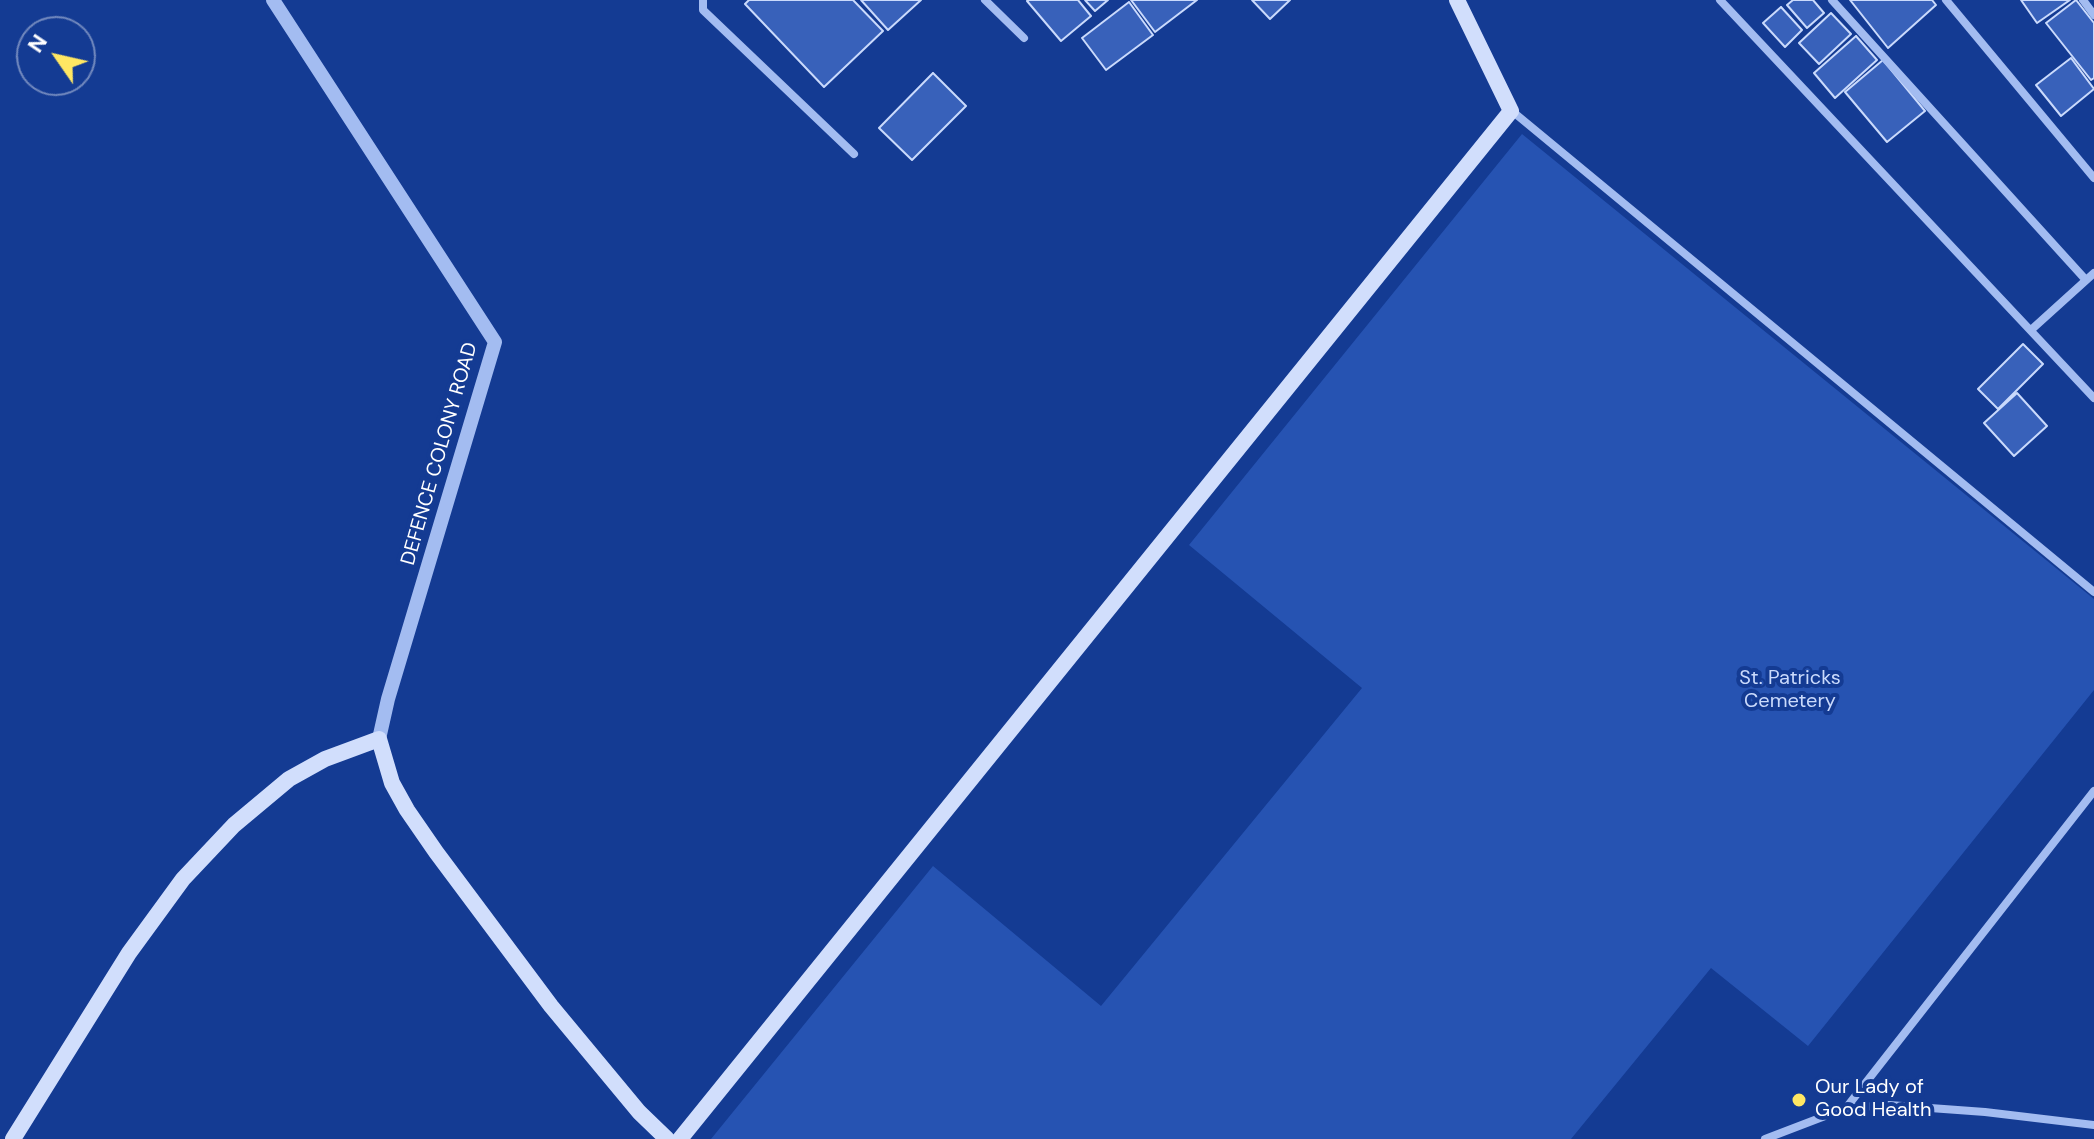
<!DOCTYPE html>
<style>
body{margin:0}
#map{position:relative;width:2094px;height:1139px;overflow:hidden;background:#143b93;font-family:"DM Sans",sans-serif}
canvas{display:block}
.north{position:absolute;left:16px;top:16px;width:80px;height:80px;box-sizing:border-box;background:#143b93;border:2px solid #7289be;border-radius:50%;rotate:304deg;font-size:22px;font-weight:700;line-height:32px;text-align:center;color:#fff}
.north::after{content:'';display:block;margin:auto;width:28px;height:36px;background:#ffe763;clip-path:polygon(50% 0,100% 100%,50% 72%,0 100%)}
</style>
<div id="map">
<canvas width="2094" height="1139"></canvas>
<div class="north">N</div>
</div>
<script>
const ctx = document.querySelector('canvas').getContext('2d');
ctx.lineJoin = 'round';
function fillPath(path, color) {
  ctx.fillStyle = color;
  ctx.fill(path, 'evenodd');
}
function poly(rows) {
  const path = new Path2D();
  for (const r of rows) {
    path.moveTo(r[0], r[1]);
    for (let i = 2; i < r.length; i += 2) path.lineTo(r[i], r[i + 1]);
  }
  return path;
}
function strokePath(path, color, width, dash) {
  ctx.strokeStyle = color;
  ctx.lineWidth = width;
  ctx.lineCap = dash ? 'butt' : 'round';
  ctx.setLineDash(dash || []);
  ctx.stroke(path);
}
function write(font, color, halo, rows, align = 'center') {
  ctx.font = font + ' "DM Sans",sans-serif';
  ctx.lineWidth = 8;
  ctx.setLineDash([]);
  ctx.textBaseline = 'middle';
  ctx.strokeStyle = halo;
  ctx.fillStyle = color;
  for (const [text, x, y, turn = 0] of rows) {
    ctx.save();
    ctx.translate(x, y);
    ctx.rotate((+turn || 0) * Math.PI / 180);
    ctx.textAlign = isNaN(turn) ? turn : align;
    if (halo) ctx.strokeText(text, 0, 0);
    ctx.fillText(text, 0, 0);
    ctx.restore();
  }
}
fillPath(poly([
 [1522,134,2094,599,2094,690,1808,1046,1711,968,1571,1139,711,1139,933,866,1101,1006,1362,688,1189,545]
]), '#2653b2');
const building = poly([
 [749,0,853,0,883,31,824,87,745,4,749,0],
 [861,0,921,0,888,30,861,0],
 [1029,0,1078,0,1091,16,1061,41,1027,1,1029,0],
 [1085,0,1108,0,1095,11,1085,0],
 [1131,0,1197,0,1155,32,1131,0],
 [1252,0,1290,0,1270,19,1252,0],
 [1793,0,1813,0,1824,13,1807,28,1787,5,1793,0],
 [1850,0,1932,0,1936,5,1888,48,1850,0],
 [2021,0,2070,0,2037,23,2021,0],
 [2076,0,2094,23,2094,78,2091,80,2046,23,2076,0],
 [1129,2,1153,35,1106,70,1082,38,1129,2],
 [1781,7,1802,30,1785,47,1763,23,1781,7],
 [1831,13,1851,34,1819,64,1799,43,1831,13],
 [1856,36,1877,60,1835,98,1814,73,1856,36],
 [2071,58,2094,89,2061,116,2036,85,2071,58],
 [1883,60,1925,111,1887,142,1845,92,1883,60],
 [933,73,966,106,912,160,879,128,933,73],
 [2023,344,2043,364,1998,409,1978,389,2023,344],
 [2017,393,2047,426,2014,456,1984,423,2017,393]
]);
fillPath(building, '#3861ba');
strokePath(building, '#cadafc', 2);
strokePath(poly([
 [703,0,703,10,854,154],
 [985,0,1024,38],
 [1720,0,2094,398],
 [1832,0,2085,279],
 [1946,0,2094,178],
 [2083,0,2094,15],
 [1512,111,2094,592],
 [2031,330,2094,273],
 [1846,1108,2094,791],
 [1765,1139,1846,1108,1889,1105,1985,1112,2094,1125]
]), '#a3bcf1', 8);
strokePath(poly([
 [273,0,495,342,388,699,379,739]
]), '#a3bcf1', 14);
strokePath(poly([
 [13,1139,129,953,183,879,234,825,289,779,325,759,379,739,392,783,407,810,436,852,551,1006,639,1112,667,1139],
 [680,1139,1511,111,1457,0]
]), '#d1defc', 16);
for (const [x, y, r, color] of [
 [1799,1100,8,"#ffe763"]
]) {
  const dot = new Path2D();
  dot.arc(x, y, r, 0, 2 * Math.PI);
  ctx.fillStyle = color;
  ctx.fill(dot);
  strokePath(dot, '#143b93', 3);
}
write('20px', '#fff', '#143b93', [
 ["DEFENCE COLONY ROAD",440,454,-74]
]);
write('20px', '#cadafc', '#143b93', [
 ["St. Patricks",1790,679],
 ["Cemetery",1790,702]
]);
write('20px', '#fff', '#143b93', [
 ["Our Lady of",1815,1088],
 ["Good Health",1815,1111]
], 'left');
</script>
